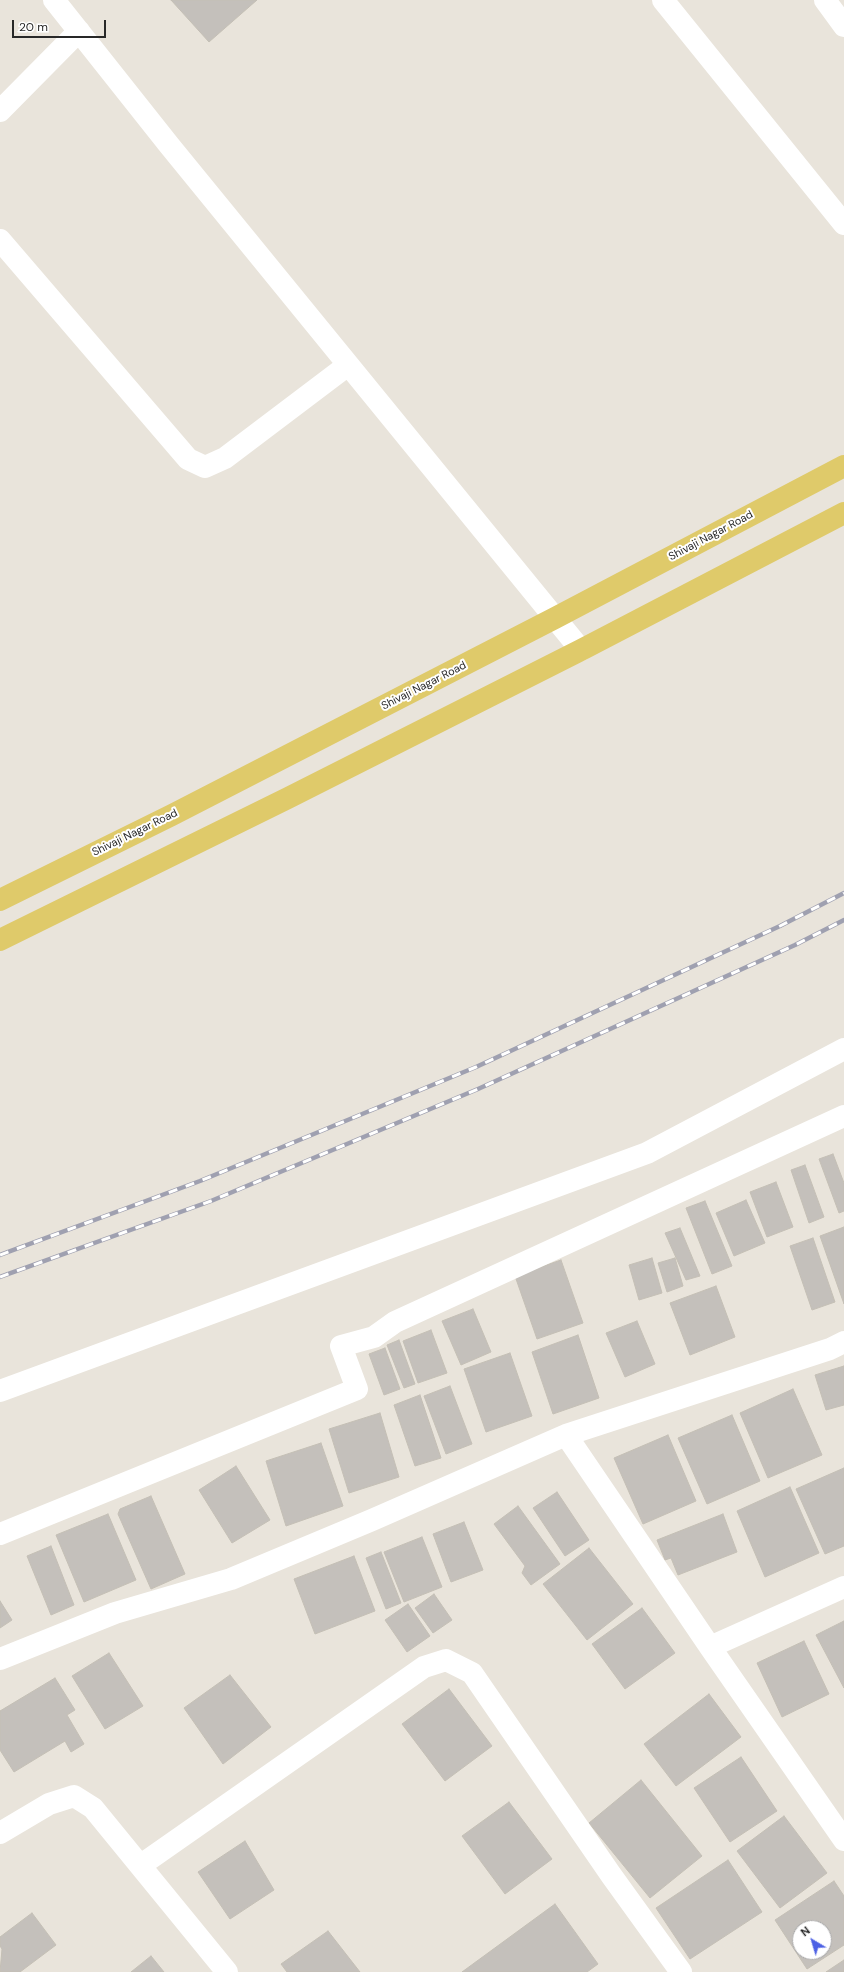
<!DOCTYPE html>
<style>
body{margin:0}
#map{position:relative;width:844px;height:1972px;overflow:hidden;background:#e9e4db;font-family:"DM Sans",sans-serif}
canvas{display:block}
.north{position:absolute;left:792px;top:1920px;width:40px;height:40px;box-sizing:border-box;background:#fff;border:1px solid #a9a9a9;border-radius:50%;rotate:322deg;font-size:11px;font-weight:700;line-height:16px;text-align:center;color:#282828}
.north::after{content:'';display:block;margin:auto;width:14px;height:18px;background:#4d61e4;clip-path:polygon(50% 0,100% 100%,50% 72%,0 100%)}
.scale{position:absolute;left:12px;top:20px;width:94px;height:18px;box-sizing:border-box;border:2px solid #282828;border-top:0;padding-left:5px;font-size:12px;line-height:14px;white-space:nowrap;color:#282828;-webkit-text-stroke:3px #fff;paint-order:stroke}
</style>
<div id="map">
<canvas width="844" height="1972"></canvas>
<div class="north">N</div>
<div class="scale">20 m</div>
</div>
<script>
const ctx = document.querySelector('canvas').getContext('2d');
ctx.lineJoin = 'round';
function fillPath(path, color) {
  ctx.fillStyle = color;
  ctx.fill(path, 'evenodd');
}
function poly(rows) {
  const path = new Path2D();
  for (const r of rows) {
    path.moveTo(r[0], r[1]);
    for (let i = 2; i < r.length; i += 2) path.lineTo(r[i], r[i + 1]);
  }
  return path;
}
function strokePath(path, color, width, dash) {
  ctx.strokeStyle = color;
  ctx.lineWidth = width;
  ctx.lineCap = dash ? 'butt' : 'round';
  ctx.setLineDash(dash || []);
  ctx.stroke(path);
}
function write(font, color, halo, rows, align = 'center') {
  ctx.font = font + ' "DM Sans",sans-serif';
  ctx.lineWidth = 4;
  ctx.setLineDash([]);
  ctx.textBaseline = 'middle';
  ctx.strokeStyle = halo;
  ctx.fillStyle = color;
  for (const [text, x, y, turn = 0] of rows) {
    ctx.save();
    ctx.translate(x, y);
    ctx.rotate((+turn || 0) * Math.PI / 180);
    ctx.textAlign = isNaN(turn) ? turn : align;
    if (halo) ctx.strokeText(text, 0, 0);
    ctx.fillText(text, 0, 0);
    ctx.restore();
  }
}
const building = poly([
 [171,0,257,0,209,42,171,0],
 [833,1154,844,1183,844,1211,839,1213,819,1159,833,1154],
 [805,1165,824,1217,809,1223,791,1170,805,1165],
 [776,1182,793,1227,767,1237,750,1192,776,1182],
 [746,1200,765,1243,734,1256,716,1213,746,1200],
 [705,1201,732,1266,712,1274,686,1208,705,1201],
 [844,1227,844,1304,820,1236,844,1227],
 [680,1228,700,1276,686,1280,665,1233,680,1228],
 [813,1238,835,1302,812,1310,790,1246,813,1238],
 [652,1258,662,1293,639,1300,629,1265,652,1258],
 [675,1258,683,1286,667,1292,658,1263,675,1258],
 [561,1260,583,1323,537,1339,515,1276,561,1260],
 [716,1286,735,1337,690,1355,670,1303,716,1286],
 [473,1309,491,1352,461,1365,442,1321,473,1309],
 [637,1321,655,1364,625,1377,606,1333,637,1321],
 [431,1330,447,1373,418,1383,403,1341,431,1330],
 [578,1335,599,1398,553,1414,532,1352,578,1335],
 [399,1340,415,1384,404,1388,387,1345,399,1340],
 [385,1348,400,1389,384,1395,369,1354,385,1348],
 [510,1353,532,1416,486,1432,464,1369,510,1353],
 [844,1366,844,1405,826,1410,815,1375,844,1366],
 [450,1386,472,1444,446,1454,424,1396,450,1386],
 [793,1389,822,1455,768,1478,740,1413,793,1389],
 [420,1395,441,1458,415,1466,394,1405,420,1395],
 [380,1413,399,1477,349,1493,329,1429,380,1413],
 [732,1415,760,1481,707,1504,678,1438,732,1415],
 [668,1435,696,1501,643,1524,614,1458,668,1435],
 [321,1443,343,1506,286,1526,266,1461,321,1443],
 [236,1466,270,1520,232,1543,199,1490,236,1466],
 [844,1468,844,1546,825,1554,796,1489,844,1468],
 [790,1487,819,1553,765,1577,737,1511,790,1487],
 [557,1492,589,1540,565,1556,533,1508,557,1492],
 [151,1496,185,1574,151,1589,118,1514,120,1509,151,1496],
 [518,1506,560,1564,531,1585,522,1573,525,1566,494,1524,518,1506],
 [108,1514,136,1580,84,1602,56,1535,108,1514],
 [723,1514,737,1552,678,1575,671,1558,665,1560,657,1540,723,1514],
 [464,1522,483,1570,451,1582,433,1534,464,1522],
 [422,1537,442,1587,404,1602,384,1552,422,1537],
 [51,1546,74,1605,51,1615,27,1556,51,1546],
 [589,1548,633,1604,587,1640,543,1584,589,1548],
 [381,1552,401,1603,386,1609,366,1558,381,1552],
 [354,1556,375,1611,315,1634,294,1579,354,1556],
 [434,1594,452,1620,433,1633,415,1608,434,1594],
 [0,1601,12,1620,0,1628,0,1601],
 [408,1604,430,1636,407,1652,385,1620,408,1604],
 [642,1608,675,1653,625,1689,592,1644,642,1608],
 [844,1621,844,1688,816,1635,844,1621],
 [804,1641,829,1694,782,1717,757,1663,804,1641],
 [109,1653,143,1706,105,1729,72,1676,109,1653],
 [230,1675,271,1727,223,1764,184,1708,230,1675],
 [55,1678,75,1710,67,1715,84,1744,71,1752,65,1741,14,1772,0,1750,0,1711,55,1678],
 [449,1689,492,1746,445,1781,402,1724,449,1689],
 [709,1694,741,1737,676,1786,644,1744,709,1694],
 [741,1757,777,1811,730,1842,694,1788,741,1757],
 [641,1780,702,1856,650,1898,589,1823,641,1780],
 [509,1802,552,1859,505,1894,462,1836,509,1802],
 [784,1816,827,1873,780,1908,737,1851,784,1816],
 [245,1841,274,1890,230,1919,198,1872,245,1841],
 [728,1860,762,1912,690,1959,656,1908,728,1860],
 [834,1881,844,1896,844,1945,807,1969,775,1920,834,1881],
 [800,1928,824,1928,824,1952,800,1952,800,1928],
 [555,1904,598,1964,587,1972,462,1972,555,1904],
 [32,1913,56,1945,20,1972,0,1972,2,1949,0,1946,0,1937,32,1913],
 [328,1931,360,1972,287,1972,281,1964,328,1931],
 [151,1956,164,1972,131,1972,151,1956],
 [844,1960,844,1972,826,1972,844,1960]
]);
fillPath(building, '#c4c0bb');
strokePath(building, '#c4bfb5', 1);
strokePath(poly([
 [54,0,169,145,581,650],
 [663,0,844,224],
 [825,0,844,26],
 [0,111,79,31],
 [0,240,188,459,205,467,225,458,348,365],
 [0,1391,647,1153,844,1049],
 [566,1435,710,1647,844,1840],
 [0,1534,357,1389,341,1346,374,1337,395,1322,844,1116],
 [710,1647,844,1587],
 [0,1659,115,1613,231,1579,372,1520,566,1435,830,1349,844,1342],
 [0,1833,49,1804,74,1796,93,1808,227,1972],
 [141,1865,424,1667,446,1660,472,1673,611,1875,681,1972]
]), '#fff', 22);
strokePath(poly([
 [0,900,172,815,555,618,844,466],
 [0,940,288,798,581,650,844,513]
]), '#dfca6a', 22);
const rail = poly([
 [0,1255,200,1181,476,1067,780,926,844,893],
 [0,1277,211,1201,478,1089,795,945,844,920]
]);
strokePath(rail, '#9fa0b0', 4.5);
strokePath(rail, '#fff', 3, [9]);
write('11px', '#282828', '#fff', [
 ["Shivaji Nagar Road",711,536,-28],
 ["Shivaji Nagar Road",424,686,-27],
 ["Shivaji Nagar Road",135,833,-26]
]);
</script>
